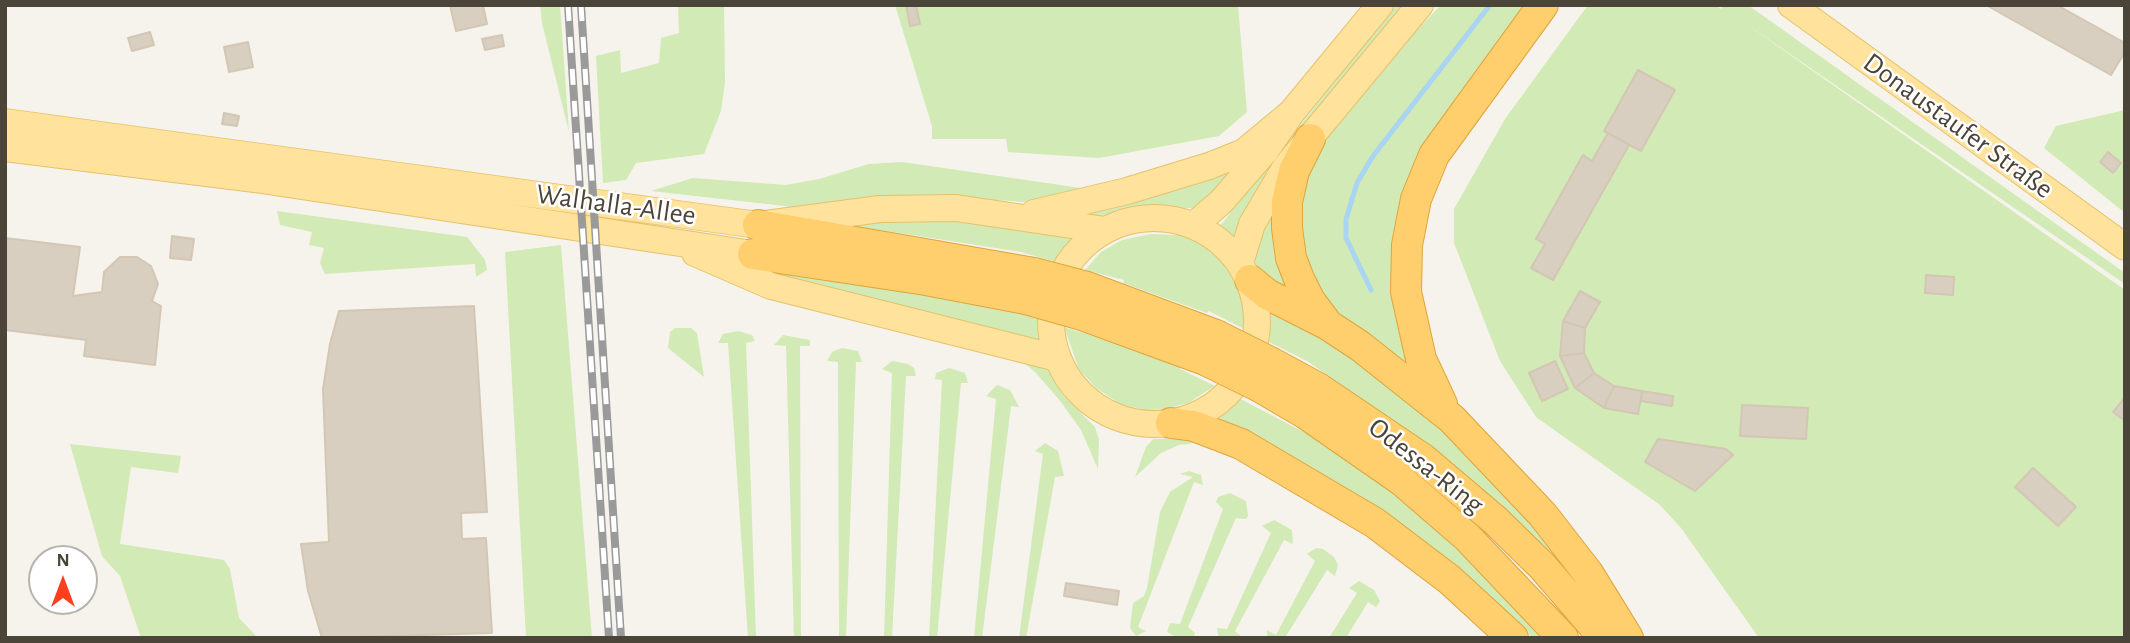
<!DOCTYPE html>
<meta charset="utf-8">
<style>
body{margin:0}
#map{position:relative;width:2130px;height:643px;overflow:hidden;background:#f6f3ec;font-family:"Alegreya Sans",sans-serif}
canvas{display:block}
.frame{position:absolute;inset:0;border:7px solid #4b4439;pointer-events:none}
.north{position:absolute;left:28px;top:545px;width:70px;height:70px;box-sizing:border-box;background:#fff;border:2px solid #b7b4b0;border-radius:50%;rotate:0deg;font-size:19px;font-weight:700;line-height:28px;text-align:center;color:#4b4439}
.north::after{content:'';display:block;margin:auto;width:24px;height:32px;background:#fc3f1d;clip-path:polygon(50% 0,100% 100%,50% 72%,0 100%)}
</style>
<div id="map">
<canvas width="2130" height="643"></canvas>
<div class="frame"></div>
<div class="north">N</div>
</div>
<script>
const ctx = document.querySelector('canvas').getContext('2d');
ctx.lineJoin = 'round';
function fillPath(path, color) {
  ctx.fillStyle = color;
  ctx.fill(path, 'evenodd');
}
function poly(rows) {
  const path = new Path2D();
  for (const r of rows) {
    if (r.length === 3) {
      path.moveTo(r[0] + r[2], r[1]);
      path.arc(r[0], r[1], r[2], 0, 2 * Math.PI);
      continue;
    }
    path.moveTo(r[0], r[1]);
    for (let i = 2; i < r.length; i += 2) path.lineTo(r[i], r[i + 1]);
  }
  return path;
}
function strokePath(path, color, width, dash) {
  ctx.strokeStyle = color;
  ctx.lineWidth = width;
  ctx.lineCap = dash ? 'butt' : 'round';
  ctx.setLineDash(dash || []);
  ctx.stroke(path);
}
function write(font, color, halo, rows, align = 'center') {
  ctx.font = font + ' "Alegreya Sans",sans-serif';
  ctx.lineWidth = 5;
  ctx.setLineDash([]);
  ctx.textBaseline = 'middle';
  ctx.strokeStyle = halo;
  ctx.fillStyle = color;
  for (const [text, x, y, turn = 0] of rows) {
    ctx.save();
    ctx.translate(x, y);
    ctx.rotate((+turn || 0) * Math.PI / 180);
    ctx.textAlign = isNaN(turn) ? turn : align;
    if (halo) ctx.strokeText(text, 0, 0);
    ctx.fillText(text, 0, 0);
    ctx.restore();
  }
}
fillPath(poly([
 [540,5,560,5,569,132,542,23],
 [678,5,724,5,725,82,721,111,704,154,636,163,626,180,603,183,596,56,620,50,621,73,659,63,661,38,679,33],
 [895,5,1238,5,1247,112,1219,136,1099,158,1008,152,1006,139,932,139,932,126],
 [1396,5,1405,5,1236,239,1220,226],
 [1441,5,1532,5,1409,196,1429,389,1332,311,1302,262,1299,193,1322,146,1350,107,1399,49],
 [1588,5,1715,5,1721,9,1723,5,1748,5,2125,273,2125,284,1739,19,2125,290,2125,638,1759,638,1681,528,1660,505,1536,417,1500,361,1454,243,1454,209,1505,119],
 [2125,110,2125,213,2044,148,2056,126],
 [902,162,1088,189,1042,203,916,195,865,197,803,208,651,191,693,178,786,185,819,179,869,164],
 [1243,164,1195,208,1135,208,1098,220,1043,214],
 [1285,182,1306,304,1267,282,1254,260,1264,217],
 [277,211,467,237,485,260,487,270,476,277,475,264,325,274,320,263,324,248,309,245,312,232,280,225],
 [950,220,1080,234,1056,262,1021,252,835,223],
 [1151,234,1202,236,1214,242,1229,256,1248,295,1250,332,1209,311,1207,313,1123,283,1124,280,1085,270,1101,252,1122,240],
 [561,245,592,638,526,638,505,252],
 [741,260,1005,309,1037,319,1040,346,754,269],
 [1268,302,1378,366,1514,494,1618,638,1428,445,1307,361,1269,342,1271,322],
 [1064,327,1182,364,1180,369,1215,386,1188,403,1165,409,1146,410,1120,404,1096,388,1079,369],
 [675,328,691,328,697,333,704,377,668,348,670,332],
 [738,331,752,335,755,341,746,343,756,638,748,638,728,343,718,343,723,334],
 [783,335,810,340,810,346,800,346,801,638,794,638,786,346,774,345],
 [842,348,858,351,862,362,856,362,846,638,839,638,838,362,827,361,832,352],
 [1012,352,1045,363,1063,395,1095,427,1099,440,1098,469,1081,430,1061,402,1036,373],
 [892,361,908,364,914,368,916,376,906,376,892,638,884,638,892,373,882,369],
 [949,368,965,373,968,383,961,383,937,638,929,638,942,380,935,379,936,373],
 [997,385,1010,390,1019,407,1011,406,982,638,974,638,996,399,986,396],
 [1233,395,1353,458,1417,507,1549,638,1533,638,1472,582,1304,466,1209,412],
 [1190,438,1209,441,1179,445,1161,453,1135,477,1146,447,1153,439],
 [1045,443,1058,451,1064,476,1055,477,1026,638,1019,638,1043,454,1035,451],
 [70,444,181,456,178,473,131,467,120,544,224,560,230,569,239,618,258,638,141,638,120,576,102,556],
 [1189,471,1201,475,1203,485,1194,482,1138,627,1146,631,1136,636,1130,628,1133,603,1144,596,1147,588,1160,512,1170,492,1193,477,1180,474],
 [1230,493,1246,501,1248,516,1246,519,1236,518,1188,627,1195,633,1193,638,1178,638,1167,632,1170,623,1180,624,1223,509,1216,502,1218,497],
 [1274,520,1292,530,1293,544,1284,540,1235,631,1243,638,1219,638,1217,628,1227,629,1271,533,1262,526],
 [1316,548,1323,549,1334,557,1338,565,1335,576,1327,570,1285,638,1267,638,1267,630,1276,635,1315,561,1307,554],
 [1359,581,1374,590,1380,601,1376,607,1368,602,1346,638,1329,638,1357,593,1349,588]
]), '#d2eab5');
strokePath(poly([
 [1371,290,1346,238,1346,219,1357,183,1373,156,1490,5]
]), '#a9d4f2', 5);
const building = poly([
 [450,5,483,5,487,24,456,31,450,5],
 [906,5,916,5,920,24,910,26,906,5],
 [1986,5,2057,5,2125,43,2125,52,2111,75,1986,5],
 [150,32,154,45,132,51,128,38,150,32],
 [502,35,504,46,485,50,482,39,502,35],
 [248,42,253,67,229,72,224,47,248,42],
 [1638,70,1675,90,1641,151,1604,131,1638,70],
 [224,113,239,116,237,126,222,124,224,113],
 [1608,133,1629,145,1553,280,1531,268,1545,244,1536,239,1583,155,1592,161,1608,133],
 [2108,152,2121,163,2113,173,2100,162,2108,152],
 [172,236,194,239,191,260,170,258,172,236],
 [5,238,80,247,73,296,102,292,104,272,120,257,137,257,151,266,158,284,152,301,161,306,155,365,84,356,86,340,5,330,5,238],
 [1926,275,1954,277,1953,295,1925,293,1926,275],
 [1580,291,1600,302,1585,328,1563,321,1580,291],
 [474,306,487,512,461,513,462,539,486,538,492,633,322,638,308,591,301,544,329,542,323,389,330,344,339,311,474,306],
 [1563,321,1585,328,1584,353,1560,356,1563,321],
 [1584,353,1594,373,1575,388,1560,356,1584,353],
 [1555,361,1568,389,1542,401,1529,373,1555,361],
 [1594,373,1614,386,1604,408,1575,388,1594,373],
 [1614,386,1642,391,1638,414,1604,408,1614,386],
 [1642,391,1673,396,1672,406,1641,401,1642,391],
 [2125,397,2125,421,2113,412,2125,397],
 [1742,405,1808,408,1806,439,1740,436,1742,405],
 [1658,439,1726,449,1733,455,1695,491,1645,462,1658,439],
 [2033,468,2076,507,2058,526,2015,487,2033,468],
 [1066,583,1119,591,1117,605,1064,596,1066,583]
]);
fillPath(building, '#d8cfc1');
strokePath(building, '#d3c7b4', 2);
const major = poly([
 [1791,5,2125,247],
 [5,122,758,225,880,209,956,208,1105,230],
 [5,148,255,179,753,254],
 [1034,213,1127,191,1209,166,1244,152,1292,112],
 [1154,321,103],
 [1194,225,1221,202,1265,151,1292,112,1380,5],
 [695,253,771,286,1057,358],
 [1240,263,1252,224,1285,168,1420,5]
]);
const highway = poly([
 [1310,139,1294,171,1287,202,1287,228,1291,258,1299,279,1310,301,1326,322],
 [758,225,1034,273],
 [753,254,926,280,1026,299],
 [1250,280,1267,294,1328,325,1360,346,1452,419,1543,515,1588,573,1628,638],
 [1087,287,1216,335],
 [1079,314,1205,360],
 [1272,363,1318,388,1423,459,1496,521,1543,567,1604,638],
 [1260,387,1306,414,1401,480,1467,537,1563,638],
 [1442,404,1421,359,1406,292,1407,245,1416,199,1434,155,1543,5],
 [1171,423,1194,426,1241,444,1375,523,1450,580,1513,638]
]);
strokePath(major, '#e6c16a', 28);
strokePath(highway, '#e0a43c', 32);
strokePath(major, '#ffe39c', 26);
strokePath(highway, '#ffcf6e', 30);
const rail = poly([
 [568,5,609,638],
 [581,5,621,638]
]);
strokePath(rail, '#9a9a9a', 8);
strokePath(rail, '#fff', 5, [16]);
const highwayBridge = poly([
 [1034,273,1087,287],
 [1026,299,1079,314],
 [1216,335,1272,363],
 [1205,360,1260,387]
]);
strokePath(highwayBridge, '#e0a43c', 32, []);
strokePath(highwayBridge, '#ffcf6e', 30);
write('28px', '#4b4439', '#fff', [
 ["Donaustaufer Straße",1958,126,36],
 ["Walhalla-Allee",616,205,8],
 ["Odessa-Ring",1426,466,38]
]);
</script>
